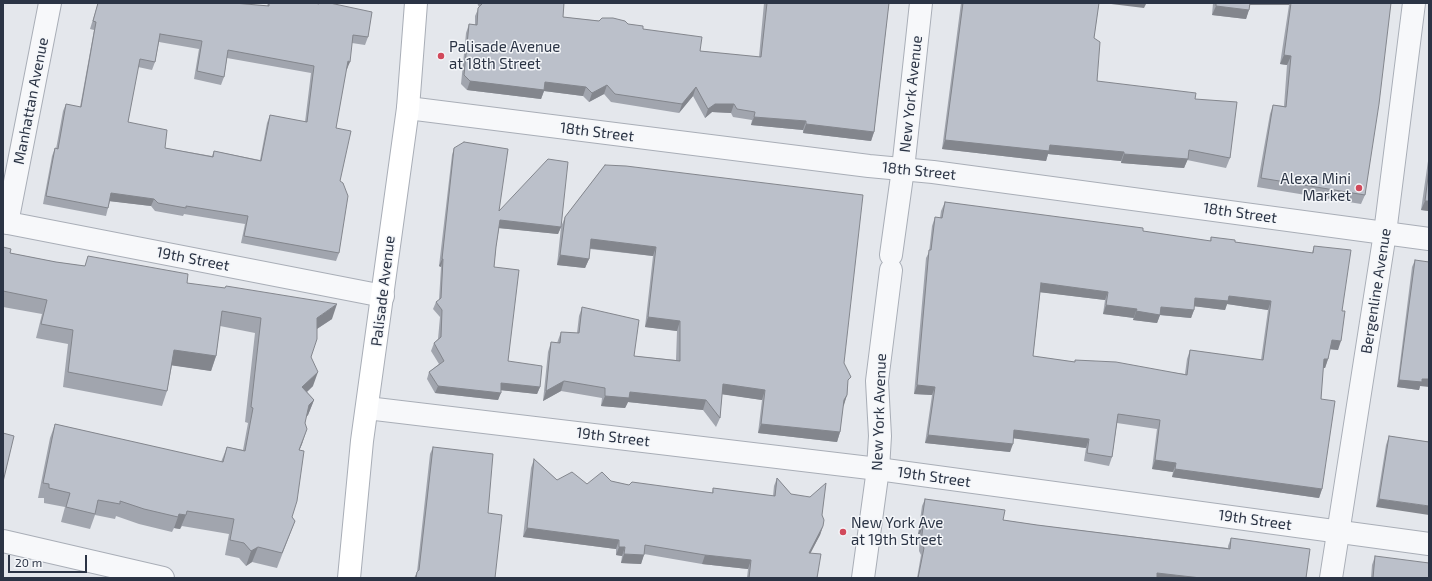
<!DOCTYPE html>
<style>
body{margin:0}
#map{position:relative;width:1432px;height:581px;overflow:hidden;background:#e4e7ec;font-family:"Exo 2",sans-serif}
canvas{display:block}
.frame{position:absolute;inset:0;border:4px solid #2b3445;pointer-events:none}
.scale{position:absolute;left:8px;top:555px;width:79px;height:18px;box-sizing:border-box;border:2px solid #2b3445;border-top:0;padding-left:5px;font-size:12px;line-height:14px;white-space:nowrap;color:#2b3445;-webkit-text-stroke:3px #f4f6f9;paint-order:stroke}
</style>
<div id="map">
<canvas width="1432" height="581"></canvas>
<div class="frame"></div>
<div class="scale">20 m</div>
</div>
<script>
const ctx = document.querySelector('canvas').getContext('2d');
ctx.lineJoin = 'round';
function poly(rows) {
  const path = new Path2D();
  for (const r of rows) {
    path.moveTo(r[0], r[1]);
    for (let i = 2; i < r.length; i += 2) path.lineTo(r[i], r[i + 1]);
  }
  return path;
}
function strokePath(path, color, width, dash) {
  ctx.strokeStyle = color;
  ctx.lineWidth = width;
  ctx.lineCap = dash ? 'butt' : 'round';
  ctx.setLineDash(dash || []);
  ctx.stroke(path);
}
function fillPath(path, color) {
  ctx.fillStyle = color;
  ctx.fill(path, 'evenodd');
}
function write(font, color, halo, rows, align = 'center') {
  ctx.font = font + ' "Exo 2",sans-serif';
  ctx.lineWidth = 3;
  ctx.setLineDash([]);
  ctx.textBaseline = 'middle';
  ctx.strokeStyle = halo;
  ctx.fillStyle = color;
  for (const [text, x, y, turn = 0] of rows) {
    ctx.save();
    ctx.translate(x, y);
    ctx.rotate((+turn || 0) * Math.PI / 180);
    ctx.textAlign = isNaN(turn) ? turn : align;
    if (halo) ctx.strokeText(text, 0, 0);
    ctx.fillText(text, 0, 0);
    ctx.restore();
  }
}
const minor = poly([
 [408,108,869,166,933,172,1429,239],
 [3,222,383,296],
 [7,223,50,3],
 [367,408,878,469,1429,544]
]);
const tertiary = poly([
 [891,255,903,169,921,3],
 [3,541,163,578],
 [863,578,878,469,880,436,877,381,891,270],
 [1331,578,1385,233,1414,3]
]);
const secondary = poly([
 [349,578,362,441,408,108,416,3]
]);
strokePath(minor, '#a9aeb7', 24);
strokePath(tertiary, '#a9aeb7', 24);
strokePath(secondary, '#a9aeb7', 24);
strokePath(minor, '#f7f8fa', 22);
strokePath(tertiary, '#f7f8fa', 22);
strokePath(secondary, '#fff', 22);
fillPath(poly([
 [98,3,234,3,267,6,268,3,330,3,368,37,365,45,352,43,347,69,346,69,336,128,340,181,339,253,336,261,241,243,245,224,184,214,183,216,155,211,151,206,110,201,108,208,106,216,43,204,52,156,55,148,56,149,63,111,66,104,80,107,94,30,90,29],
 [159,42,199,49,194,79,221,85,224,77,227,58,311,73,305,122,270,115,267,123,260,160,214,151,212,156,165,148,128,122,138,67,152,70,155,62],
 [477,3,564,3,563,17,628,24,643,29,700,51,759,57,764,3,889,3,874,132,871,141,803,133,803,130,751,125,752,120,733,117,731,113,712,112,705,118,693,96,679,113,611,102,604,94,589,102,583,96,544,91,541,99,467,90,461,84,466,33,469,24,475,25,475,16,479,7],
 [961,3,1099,3,1094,38,1097,81,1195,99,1230,158,1226,168,1187,160,1184,168,1121,163,1121,161,1048,154,1046,161,942,149],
 [1213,3,1391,3,1365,195,1361,204,1257,187,1270,114,1273,105,1284,106,1287,65,1280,64,1289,5,1250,5,1246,19,1212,15],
 [454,148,499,211,561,227,558,234,499,228,496,247,494,267,508,361,540,387,537,394,501,390,498,400,435,393,427,379,429,372,439,364,431,351,434,343,438,339,440,317,433,309,436,302,439,300,441,267,439,266,452,155],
 [1429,154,1429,211,1421,210],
 [605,165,844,363,848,385,847,395,843,406,840,432,837,442,758,433,762,400,722,394,720,418,716,427,703,410,628,402,625,408,601,406,602,398,561,391,543,401,548,352,551,342,557,343,561,332,577,333,579,316,582,307,634,356,676,360,677,331,645,327,653,256,590,249,589,259,585,268,557,265,561,227,565,217],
 [945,202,1210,241,1211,237,1235,242,1312,253,1314,246,1342,311,1338,350,1330,349,1328,359,1325,368,1323,368,1321,399,1322,489,1319,498,1172,477,1173,472,1152,469,1157,429,1117,423,1112,457,1109,466,1084,461,1086,448,1013,438,1010,452,925,443,932,395,914,394,926,258,929,252,932,226,935,217,940,218,941,211],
 [1040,292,1105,300,1103,314,1134,318,1133,320,1157,323,1160,315,1191,318,1194,310,1194,306,1225,310,1227,304,1268,310,1261,360,1190,350,1187,359,1185,374,1075,360,1075,362,1033,356],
 [3,247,10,253,56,262,85,266,88,256,187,283,332,319,317,329,311,357,313,386,307,392,314,400,308,415,306,417,302,444,299,450,292,517,295,521,277,568,252,562,246,566,239,558,225,555,229,534,182,526,180,529,174,528,172,532,139,524,116,516,115,519,95,515,90,529,61,522,65,507,44,503,44,498,38,498,50,438,55,424,221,462,227,447,243,450,248,423,245,422,255,333,220,326,216,356,211,371,172,365,167,391,162,406,63,387,68,344,36,338,42,314,3,307],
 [1415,260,1420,386,1419,390,1397,387,1412,267],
 [1389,436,1429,442,1376,507,1386,445],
 [433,447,488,513,495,578,414,578,417,572,430,454],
 [534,459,557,480,587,484,611,481,629,485,712,493,713,488,773,496,774,486,777,478,791,494,822,515,823,526,820,535,810,553,817,578,747,578,748,569,702,564,644,554,641,564,621,563,622,556,616,555,616,549,523,537,531,468],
 [925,499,1003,520,1037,525,1228,548,1228,546,1231,538,1306,578,917,578,921,555,919,551,920,534,918,534,922,506],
 [1375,556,1429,578,1371,578,1372,565]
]), '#a1a5ae');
fillPath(poly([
 [1103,3,1156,3,1155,4,1146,4,1144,8],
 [1249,3,1290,3,1289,5,1248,5],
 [1216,6,1249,10,1246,19,1212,15],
 [1284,55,1291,56,1287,65,1280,64],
 [348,61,350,62,347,69,345,69],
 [470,81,545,82,586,87,583,96,544,91,541,99,467,90],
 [607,85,604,94,589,102,592,93],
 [696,87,693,96,679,113,682,104],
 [715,104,734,104,731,113,712,112,705,118,708,109],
 [754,117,806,121,803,130,751,125],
 [806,124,874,132,871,141,803,133],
 [945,140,1050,145,1124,152,1121,161,1048,154,1046,161,942,149],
 [1124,154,1188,159,1184,168,1121,163],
 [111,193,154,199,151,206,108,201],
 [1425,201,1429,201,1429,211,1421,210],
 [500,220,561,227,558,234,498,228],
 [591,239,656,247,653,256,587,248],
 [560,255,589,259,585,268,557,265],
 [442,259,443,259,441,267,439,266],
 [1041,283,1108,292,1105,300,1038,292],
 [1229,296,1271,301,1268,310,1227,304,1225,310,1192,306,1195,298],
 [337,304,332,319,312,332,317,318],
 [1106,305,1137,309,1134,318,1103,314],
 [1161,307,1194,310,1191,318,1160,315,1157,323,1133,320,1136,311],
 [648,317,680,321,677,331,645,327],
 [1332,340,1341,341,1338,350,1328,349],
 [174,350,216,356,211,371,169,365],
 [1324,359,1328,359,1325,368,1321,368],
 [318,372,313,386,297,401,302,387],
 [1422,379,1429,379,1429,387,1420,386,1419,390,1397,387,1399,380],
 [564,381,561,391,543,401,546,391],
 [501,383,540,387,537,394,499,390],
 [723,384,765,390,762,400,720,394],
 [917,385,935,387,932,395,914,394],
 [438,386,501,393,498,400,435,393],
 [630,392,706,400,703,410,628,402,625,408,601,406,605,396],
 [847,395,844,405,840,410,844,400],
 [314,400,308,415,303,420,309,405],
 [761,424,840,432,837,442,758,433],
 [307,429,302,444,293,465,299,450],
 [1014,430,1089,439,1086,448,1011,438],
 [928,435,1013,444,1010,452,925,443],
 [1155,460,1176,463,1173,472,1152,469],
 [1175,469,1322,489,1319,498,1172,477],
 [1379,499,1429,506,1429,515,1376,507],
 [179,514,186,515,180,529,174,528],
 [823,526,820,535,806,562,809,553],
 [921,526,923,526,920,534,918,534],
 [527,528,619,540,616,549,523,537],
 [258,547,252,562,246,566,251,551],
 [619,547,625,547,622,556,616,555],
 [624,554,644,555,641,564,621,563],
 [705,555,751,560,748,569,702,564],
 [1157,573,1201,578,1156,578]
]), '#83868d');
const building = poly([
 [98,3,234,3,269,6,269,3,315,3,319,4,319,3,330,3,372,12,368,37,353,35,350,62,348,61,336,128,351,131,340,181,343,183,348,196,339,253,244,236,248,216,186,206,186,208,158,203,154,199,111,193,108,208,46,196,55,148,58,149,66,104,81,107,96,22,93,21,98,3],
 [160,34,202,41,197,71,224,77,228,50,314,66,307,122,270,115,261,161,214,151,213,157,165,148,167,130,128,122,140,59,155,62,160,34],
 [483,3,564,3,563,17,599,21,602,18,613,18,625,21,628,24,643,26,643,29,702,37,700,51,761,57,767,3,889,3,874,132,806,124,806,121,754,117,755,112,737,109,734,104,715,104,708,109,696,87,682,104,615,94,607,85,592,93,586,87,545,82,544,90,470,81,464,75,469,24,477,25,478,8,483,3],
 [963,3,1099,3,1094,38,1100,42,1097,81,1196,93,1195,99,1237,102,1230,158,1189,150,1188,159,1124,154,1124,152,1050,145,1049,151,945,140,963,3],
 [1216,3,1250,3,1249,10,1216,6,1216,3],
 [1291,3,1391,3,1379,104,1365,195,1261,178,1273,105,1286,107,1291,56,1284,55,1291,3],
 [464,142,508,149,499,211,548,159,568,162,561,227,500,220,496,247,494,267,519,270,508,361,542,366,540,387,501,383,501,393,438,386,429,372,444,361,434,343,441,337,442,310,436,302,441,298,443,259,442,259,454,148,464,142],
 [605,165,626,166,863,195,844,363,851,377,848,380,847,395,844,400,840,432,761,424,765,390,723,384,720,418,706,400,630,392,629,398,605,396,605,388,564,381,546,391,551,342,560,343,561,332,579,333,582,307,639,320,634,356,680,361,680,321,648,317,656,247,591,239,589,259,560,255,565,217,605,165],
 [1429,169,1429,201,1425,201,1429,169],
 [945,202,1143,228,1143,231,1211,241,1211,237,1235,240,1235,242,1313,253,1314,246,1351,250,1342,311,1345,311,1341,341,1332,340,1328,359,1324,359,1321,399,1335,401,1322,489,1175,469,1176,463,1155,460,1160,420,1118,414,1112,457,1087,453,1089,439,1014,430,1013,444,928,435,935,387,917,385,929,250,931,250,935,217,942,218,945,202],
 [1041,283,1108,292,1106,305,1137,309,1136,311,1160,315,1161,307,1194,310,1195,298,1228,301,1229,296,1271,301,1263,360,1190,350,1187,375,1116,362,1075,360,1075,362,1033,356,1041,283],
 [3,247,11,249,10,253,56,262,85,266,88,256,188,274,187,283,225,288,226,286,337,304,317,318,317,339,311,357,318,372,302,387,314,400,309,405,305,423,307,429,299,450,304,451,297,501,292,517,295,521,282,553,258,547,251,551,244,543,230,540,234,519,187,511,186,515,179,514,178,517,144,509,120,501,120,504,98,500,95,514,66,507,70,493,49,488,49,484,43,483,55,424,223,462,227,447,245,451,253,408,251,407,261,318,222,311,216,356,174,350,167,391,68,372,73,330,41,324,47,300,3,291,3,247],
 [1415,260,1429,262,1429,379,1422,379,1422,382,1399,380,1415,260],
 [3,433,14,436,3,482,3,433],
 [1389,436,1429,442,1429,506,1379,499,1389,436],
 [433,447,493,454,488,513,502,515,495,578,416,578,417,572,419,570,433,447],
 [534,459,557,480,572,472,587,484,602,472,611,481,629,485,632,482,713,493,713,488,775,496,777,478,791,494,810,497,826,483,822,515,824,520,823,526,809,553,821,554,817,578,749,578,751,560,705,555,645,545,644,555,624,554,625,547,619,547,619,540,527,528,534,459],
 [925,499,1005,510,1003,520,1037,525,1230,549,1231,538,1310,549,1306,578,1201,578,1157,573,1157,578,918,578,924,548,921,543,923,526,921,526,925,499],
 [1375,556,1429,563,1429,578,1373,578,1375,556]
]);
fillPath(building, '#bbc0ca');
strokePath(building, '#83868d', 1);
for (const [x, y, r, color] of [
 [441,56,4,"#d1495b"],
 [1359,188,4,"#d1495b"],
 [843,532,4,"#d1495b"]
]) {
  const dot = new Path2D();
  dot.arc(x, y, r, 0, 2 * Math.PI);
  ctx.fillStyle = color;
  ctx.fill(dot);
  strokePath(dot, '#f4f6f9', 1.5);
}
write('15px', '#2b3445', '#f4f6f9', [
 ["Palisade Avenue",449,47],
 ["at 18th Street",449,64],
 ["Alexa Mini",1351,179,"right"],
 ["Market",1351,196,"right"],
 ["New York Ave",851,523],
 ["at 19th Street",851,540]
], 'left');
write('15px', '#2b3445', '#f4f6f9', [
 ["New York Avenue",911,94,-84],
 ["Manhattan Avenue",31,101,-79],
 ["18th Street",597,132,7],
 ["18th Street",919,171,6],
 ["18th Street",1240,213,8],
 ["19th Street",193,259,11],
 ["Palisade Avenue",383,291,-83],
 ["Bergenline Avenue",1376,291,-81],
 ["New York Avenue",879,412,-88],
 ["19th Street",613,437,7],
 ["19th Street",934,477,8],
 ["19th Street",1255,520,8]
]);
</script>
